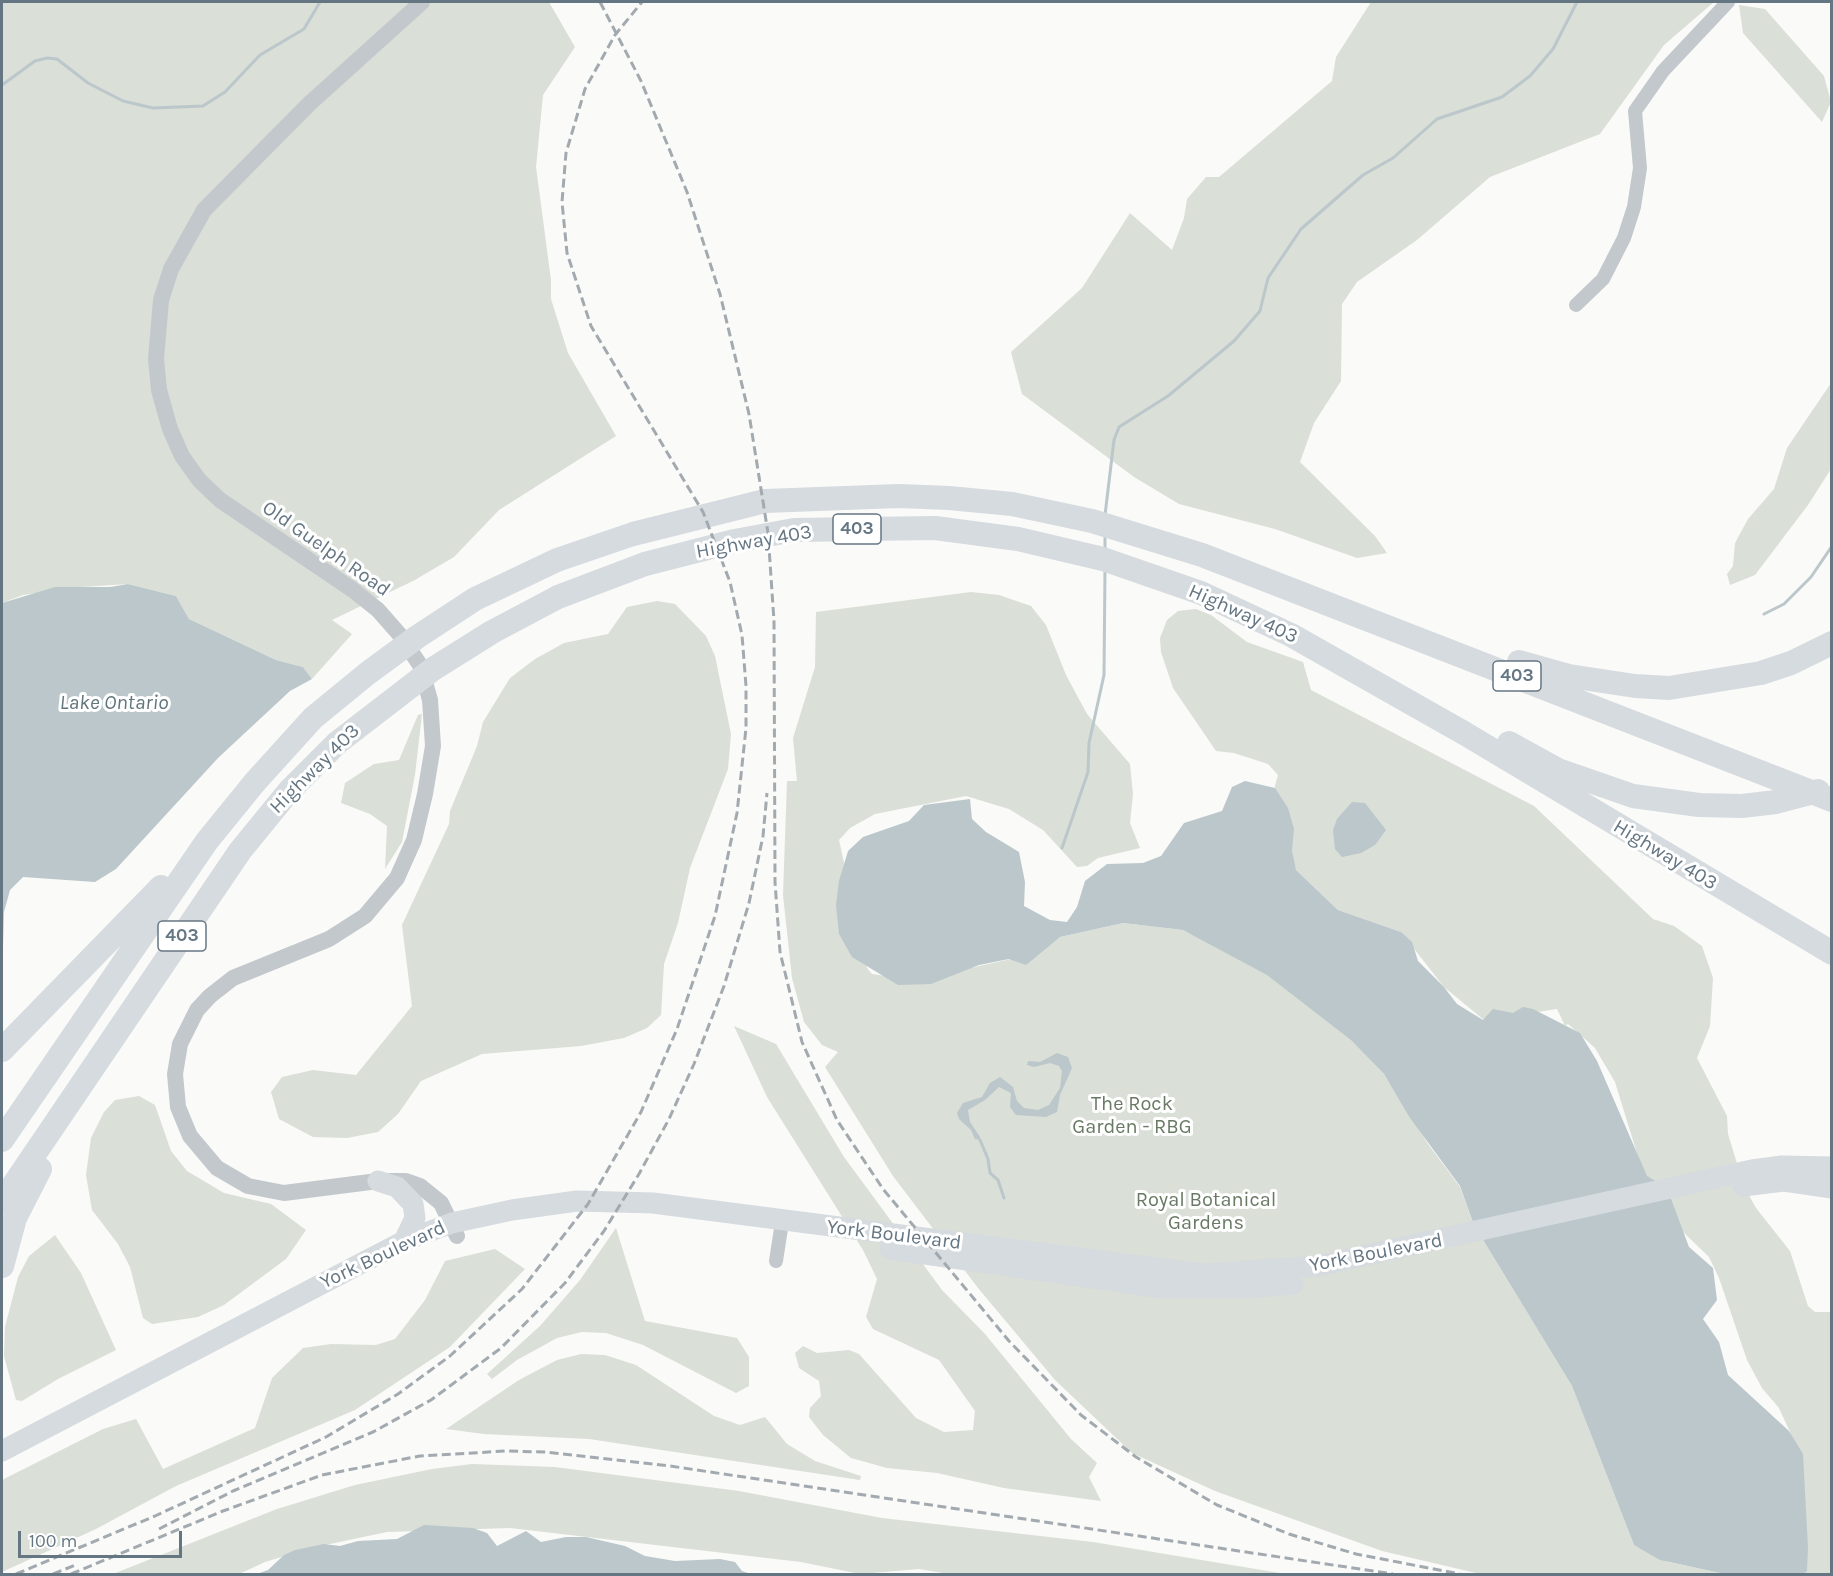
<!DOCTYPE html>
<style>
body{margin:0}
#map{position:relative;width:1833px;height:1576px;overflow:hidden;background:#fafaf8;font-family:Karla,sans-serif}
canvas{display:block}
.frame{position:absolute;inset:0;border:3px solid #657683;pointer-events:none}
.scale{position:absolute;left:18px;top:1531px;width:164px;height:27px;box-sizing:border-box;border:3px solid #657683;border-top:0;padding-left:8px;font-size:18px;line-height:21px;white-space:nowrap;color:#657683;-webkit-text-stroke:4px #fff;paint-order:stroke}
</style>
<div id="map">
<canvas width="1833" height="1576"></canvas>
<div class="frame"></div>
<div class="scale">100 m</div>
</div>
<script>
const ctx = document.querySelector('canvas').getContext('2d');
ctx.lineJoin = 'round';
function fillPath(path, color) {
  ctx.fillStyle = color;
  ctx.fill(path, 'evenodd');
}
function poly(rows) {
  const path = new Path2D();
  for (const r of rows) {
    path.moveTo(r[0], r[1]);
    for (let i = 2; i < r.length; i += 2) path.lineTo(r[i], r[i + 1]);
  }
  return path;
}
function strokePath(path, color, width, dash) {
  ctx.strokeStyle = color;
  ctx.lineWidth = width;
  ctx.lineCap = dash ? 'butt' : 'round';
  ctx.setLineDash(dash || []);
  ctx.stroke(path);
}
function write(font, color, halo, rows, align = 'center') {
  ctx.font = font + ' Karla,sans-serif';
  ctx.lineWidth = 6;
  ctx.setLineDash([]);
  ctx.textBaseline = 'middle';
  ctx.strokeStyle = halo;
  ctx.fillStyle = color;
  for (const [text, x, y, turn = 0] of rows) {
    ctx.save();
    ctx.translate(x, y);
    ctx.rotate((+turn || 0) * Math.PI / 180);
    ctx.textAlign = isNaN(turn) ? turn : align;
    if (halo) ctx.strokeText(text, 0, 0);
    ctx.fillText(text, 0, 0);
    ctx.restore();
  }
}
fillPath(poly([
 [2,2,549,2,575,47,543,95,536,167,551,280,551,299,568,353,616,436,499,510,454,557,413,581,332,620,352,634,312,679,303,667,276,660,189,619,176,596,128,584,82,587,23,595,2,603],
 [1371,2,1714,2,1664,45,1600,134,1490,177,1417,240,1357,282,1342,304,1341,381,1314,423,1300,462,1375,536,1387,553,1357,558,1275,529,1179,504,1134,477,1022,394,1011,352,1082,288,1130,213,1172,250,1184,218,1187,199,1206,177,1219,177,1332,81,1336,57],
 [1739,5,1765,9,1824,76,1831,102,1822,122,1743,33],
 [1831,383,1831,469,1808,505,1755,575,1730,585,1727,574,1733,566,1735,543,1748,519,1774,489,1787,448],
 [971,592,999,595,1031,606,1046,625,1066,675,1087,714,1130,764,1133,794,1130,823,1140,848,1098,858,1087,866,1077,867,1043,830,1009,809,966,796,875,814,850,828,839,840,867,968,872,974,916,980,1038,953,1060,937,1123,923,1183,930,1304,990,1384,1074,1428,1144,1460,1187,1474,1225,1572,1386,1634,1545,1668,1562,1726,1574,1476,1573,1382,1551,1215,1491,1132,1453,1055,1380,978,1288,893,1176,825,1067,838,1052,822,1045,804,1022,792,978,783,895,787,781,797,781,793,738,815,667,816,612],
 [657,601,675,604,706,636,715,656,731,734,728,769,690,868,678,923,664,964,661,1015,647,1028,624,1038,581,1046,482,1054,421,1081,398,1114,378,1132,347,1138,313,1137,279,1119,271,1092,282,1077,313,1070,356,1075,412,1006,402,925,449,824,450,811,477,746,483,722,510,678,535,659,564,643,608,634,627,607],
 [1196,609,1211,615,1247,642,1303,662,1311,690,1534,806,1653,919,1674,926,1702,946,1713,978,1710,1026,1697,1058,1727,1116,1728,1134,1744,1186,1756,1208,1790,1251,1808,1306,1815,1312,1831,1312,1831,1574,1745,1574,1803,1492,1790,1432,1779,1408,1762,1388,1747,1360,1719,1278,1709,1257,1652,1202,1615,1082,1595,1048,1568,1024,1565,1026,1557,1009,1484,1020,1444,987,1401,932,1338,910,1296,870,1272,797,1278,775,1268,764,1234,753,1216,751,1173,688,1161,652,1160,638,1167,620,1178,611],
 [422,714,415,775,402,842,385,869,387,826,370,814,341,803,345,783,374,764,399,760,418,715],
 [734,1026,776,1044,844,1157,942,1290,985,1334,1071,1439,1097,1463,1089,1477,1101,1501,1004,1488,937,1473,887,1468,851,1458,823,1435,809,1417,810,1408,821,1396,819,1381,799,1368,795,1353,803,1346,817,1353,849,1350,859,1354,916,1418,944,1432,973,1430,975,1411,939,1360,873,1329,866,1317,877,1279,863,1250,767,1097],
 [139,1096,155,1105,171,1151,187,1171,224,1193,271,1204,306,1230,286,1259,224,1305,198,1317,152,1324,143,1318,130,1267,118,1244,92,1210,86,1175,91,1138,104,1112,115,1100],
 [616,1228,645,1321,737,1338,749,1357,749,1386,736,1393,643,1345,606,1333,582,1332,557,1338,517,1360,492,1379,487,1374,540,1326,580,1280],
 [55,1235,81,1273,116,1350,58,1379,22,1401,16,1400,4,1356,5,1327,18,1277,29,1256],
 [495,1249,525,1269,450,1347,355,1410,176,1486,96,1529,2,1572,2,1480,103,1429,136,1419,163,1469,255,1428,272,1378,303,1348,331,1344,376,1345,395,1339,425,1300,445,1261],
 [581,1354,605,1355,636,1365,714,1416,740,1425,765,1417,787,1444,815,1461,861,1476,860,1480,589,1439,484,1434,446,1429,519,1380,557,1360],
 [472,1464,555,1467,739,1491,882,1518,1093,1542,1286,1574,949,1574,919,1569,860,1574,801,1562,510,1528,387,1532,311,1548,265,1562,239,1574,113,1574,277,1509,355,1485,432,1469]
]), '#dadfd7');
fillPath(poly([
 [128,584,176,596,189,619,276,660,303,667,312,679,290,691,218,758,116,869,95,882,23,877,10,890,4,912,2,983,2,603,55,587,110,587],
 [1245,781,1275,788,1288,808,1294,829,1292,851,1296,870,1338,910,1401,932,1412,942,1418,961,1444,987,1457,1004,1483,1020,1493,1009,1513,1013,1523,1007,1533,1009,1580,1033,1597,1061,1647,1176,1667,1188,1689,1247,1713,1268,1717,1300,1703,1319,1719,1342,1728,1375,1789,1431,1803,1454,1808,1548,1807,1571,1803,1574,1725,1574,1660,1560,1634,1545,1572,1386,1474,1225,1460,1186,1410,1118,1384,1074,1351,1040,1267,975,1183,930,1123,923,1060,937,1026,965,1009,959,979,965,931,984,898,985,852,957,839,934,836,905,839,881,848,851,863,837,909,821,924,805,970,799,972,819,986,832,1019,852,1025,882,1024,906,1050,920,1067,922,1077,907,1085,881,1107,864,1143,863,1161,856,1184,823,1222,811,1232,787],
 [1352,802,1365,803,1386,830,1375,845,1361,853,1342,857,1335,849,1333,830,1337,819],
 [1057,1053,1068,1057,1072,1068,1060,1095,1057,1112,1046,1117,1016,1115,1010,1107,1011,1093,999,1087,985,1100,968,1110,970,1122,980,1137,980,1140,975,1139,971,1130,959,1119,957,1113,963,1103,982,1097,990,1083,1000,1077,1013,1087,1017,1101,1024,1108,1038,1110,1049,1105,1060,1088,1062,1071,1059,1066,1050,1063,1034,1067,1027,1065,1028,1061,1040,1062],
 [424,1525,473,1528,487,1533,497,1546,526,1531,541,1542,566,1537,586,1537,625,1546,645,1556,675,1561,720,1559,735,1562,742,1571,751,1574,257,1574,268,1570,284,1555,295,1550,324,1544,340,1546,358,1541,397,1539]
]), '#bbc7cb');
strokePath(poly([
 [2,85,35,61,47,58,57,59,88,83,123,101,153,108,203,106,225,92,260,55,304,29,320,2],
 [1105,515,1114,440,1119,427,1168,396,1234,341,1260,311,1268,278,1301,229,1363,175,1393,158,1437,119,1502,97,1530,76,1553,49,1577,2],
 [1105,551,1105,536],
 [1764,614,1784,604,1811,577,1832,546],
 [1062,848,1088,772,1089,743,1104,675,1105,569],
 [980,1140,988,1159,990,1173,998,1180,1004,1198]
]), '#bbc7cb', 3);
strokePath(poly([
 [1576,305,1603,279,1624,238,1634,207,1640,168,1635,111,1663,71,1728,2],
 [776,1261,782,1222]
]), '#c3c8cc', 14);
strokePath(poly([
 [422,2,309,104,204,210,171,269,161,300,156,359,159,390,170,429,182,456,199,480,220,500,353,590,378,610,400,635,420,665,430,700,433,746,425,794,414,840,397,878,365,916,329,939,233,978,210,996,197,1010,180,1044,175,1074,178,1107,190,1136,217,1168,248,1186,284,1193,378,1181,406,1181,420,1186,441,1203,457,1236]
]), '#c3c8cc', 16);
strokePath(poly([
 [378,1181,397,1187,413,1204,415,1218,404,1241],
 [1743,1186,1784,1181,1832,1188],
 [890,1249,1163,1288,1247,1288,1293,1284],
 [2,1451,404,1241,452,1223,512,1210,577,1201,653,1203,1203,1274,1317,1266,1752,1170,1782,1166,1832,1167]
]), '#d6dbdf', 21);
strokePath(poly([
 [1519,662,1569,676,1635,686,1669,688,1761,673,1791,663,1832,643],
 [1509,743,1558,770,1633,796,1699,805,1742,806,1776,802,1818,791],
 [2,1050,161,887],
 [2,1140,207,841,255,782,313,718,368,673,417,637,475,599,557,560,633,534,765,501,899,496,949,498,1012,504,1092,521,1202,555,1832,800],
 [2,1202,240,851,289,791,337,743,433,669,492,632,558,597,645,564,735,541,794,530,935,528,1018,539,1103,559,1201,593,1291,635,1464,733,1832,953],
 [2,1266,15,1218,40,1169]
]), '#d6dbdf', 24);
strokePath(poly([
 [600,2,641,81,687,192,720,294,749,414,768,533,774,621,775,882,780,952,802,1042,837,1120,883,1189,1009,1341,1081,1415,1136,1457,1217,1505,1289,1534,1356,1554,1460,1574],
 [159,1529,233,1491,373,1432,431,1400,501,1348,565,1283,604,1231,639,1174,669,1119,694,1064,724,986,749,903,763,836,767,793],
 [16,1574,155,1516,326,1437,398,1394,450,1356,522,1289,588,1204,641,1112,677,1029,715,916,737,813,746,728,746,686,742,635,730,582,703,512,591,326,567,253,562,202,566,153,585,89,615,35,642,2],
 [53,1574,78,1564],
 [71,1574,223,1511,322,1475,420,1456,506,1451,546,1452,670,1466,1393,1574]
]), '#a2aab0', 3, [9, 4.5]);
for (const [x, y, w] of [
 [857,529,48],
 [1517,676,48],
 [182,936,48]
]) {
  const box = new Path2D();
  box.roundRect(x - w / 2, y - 15, w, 30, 4.5);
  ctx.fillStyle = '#fff';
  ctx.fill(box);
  strokePath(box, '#657683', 1.5);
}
write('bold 18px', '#657683', null, [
 ["403",857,529],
 ["403",1517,676],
 ["403",182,936]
]);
write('20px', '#657683', '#fff', [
 ["Highway 403",754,542,-10],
 ["Old Guelph Road",326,549,35],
 ["Highway 403",1243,614,24],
 ["Highway 403",315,769,-45],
 ["Highway 403",1665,855,31],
 ["York Boulevard",894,1235,7],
 ["York Boulevard",1376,1253,-11],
 ["York Boulevard",383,1255,-25]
]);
write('20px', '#687a64', '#fff', [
 ["The Rock",1132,1104],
 ["Garden - RBG",1132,1127],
 ["Royal Botanical",1206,1200],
 ["Gardens",1206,1223]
]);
write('italic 21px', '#60757c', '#fff', [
 ["Lake Ontario",114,703]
]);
</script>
